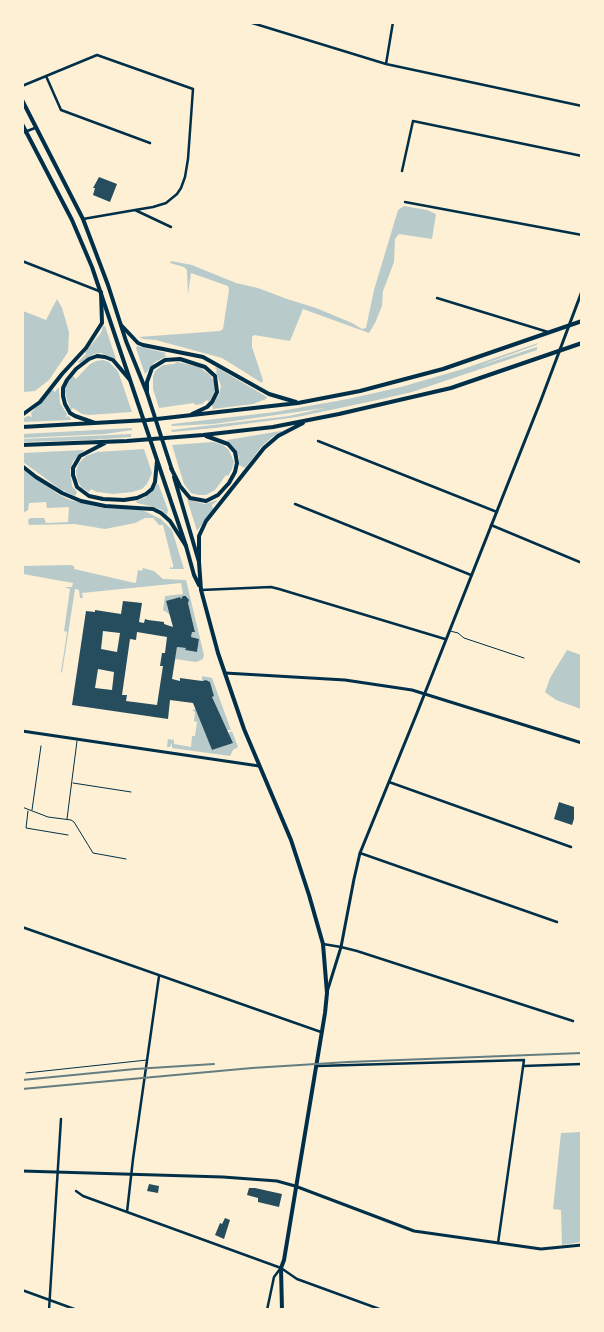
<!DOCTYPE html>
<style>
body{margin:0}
#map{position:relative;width:604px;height:1332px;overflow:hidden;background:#fdf0d5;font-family:"Exo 2",sans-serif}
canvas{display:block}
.frame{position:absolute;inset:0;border:24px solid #fdf0d5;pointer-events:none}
</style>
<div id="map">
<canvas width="604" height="1332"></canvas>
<div class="frame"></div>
</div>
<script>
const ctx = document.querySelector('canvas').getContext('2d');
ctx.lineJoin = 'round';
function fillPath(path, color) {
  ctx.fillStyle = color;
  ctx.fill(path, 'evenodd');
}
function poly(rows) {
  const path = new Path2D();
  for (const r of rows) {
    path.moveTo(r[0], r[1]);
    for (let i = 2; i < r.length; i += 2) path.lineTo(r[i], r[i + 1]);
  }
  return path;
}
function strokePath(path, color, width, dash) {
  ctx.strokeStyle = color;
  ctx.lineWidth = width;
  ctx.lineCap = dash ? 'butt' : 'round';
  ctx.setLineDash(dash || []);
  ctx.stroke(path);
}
fillPath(poly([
 [404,206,427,210,436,214,432,239,399,234,395,239,394,262,383,291,382,306,375,323,369,333,303,309,290,341,254,335,252,337,252,347,263,380,262,383,222,358,156,340,143,339,139,337,220,331,223,329,229,290,228,286,191,273,188,294,187,270,184,267,170,263,171,261,192,265,236,283,258,288,287,299,316,308,352,323,362,329,366,328,374,290,398,210],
 [57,299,62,308,69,332,68,352,49,380,35,391,23,392,23,311,46,320],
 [103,326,105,326,116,359,101,353,94,354,80,363,78,362,86,354,85,352,101,333],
 [538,343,536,345,479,366,537,347,537,350,412,392,373,401,297,417,215,428,172,432,171,430,289,416,325,408,213,424,171,426,172,424,275,412,348,399,401,387,463,369],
 [137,346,166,353,164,355,167,356,155,362,145,374,137,351,136,348],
 [103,360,109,362,118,371,132,412,89,415,82,414,73,408,71,410,66,397,65,390,68,383,73,376,76,379,90,364,96,361],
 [177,362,199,367,210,375,214,381,215,390,209,402,207,400,202,404,195,405,194,403,159,408,153,389,153,377,155,371,163,365,174,364],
 [216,367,267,397,266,399,253,404,213,409,212,405,219,395,221,386,216,372,217,370,215,368],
 [59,388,60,403,67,414,66,417,69,416,71,420,23,422,22,419,28,416,32,417,31,413,52,389,55,392,57,389],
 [132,428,132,430,105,434,23,438,23,434],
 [281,431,282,432,272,437,262,446,245,468,239,465,239,457,235,449,227,440],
 [131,434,131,437,90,440,23,442,23,439],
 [213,442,223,445,229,450,234,462,232,469,228,476,226,475,215,490,206,495,199,495,191,493,184,484,172,445],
 [144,449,152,473,147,484,142,489,132,492,113,494,97,492,91,489,89,492,81,487,77,479,76,471,79,463,86,456,97,452],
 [84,450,73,461,70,470,72,486,77,492,75,496,60,489,23,462,23,453],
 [23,469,58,494,70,500,103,508,142,510,161,519,172,530,184,569,170,569,170,567,173,568,173,565,163,525,159,525,153,518,145,518,135,523,105,529,75,524,29,525,28,520,30,518,44,518,46,523,68,522,69,507,47,508,46,502,29,503,28,510,23,513],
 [158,483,168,510,167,515,162,510,154,507,137,503,136,501,144,498,151,493],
 [187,499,204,504,218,500,212,505,213,509,197,531],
 [70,565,74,566,74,569,135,583,136,582,138,570,142,571,143,568,154,571,163,579,186,580,204,655,203,659,196,662,175,659,177,647,186,648,185,650,197,652,199,639,191,637,192,632,195,631,188,603,188,597,186,596,181,599,180,597,172,599,167,605,171,617,168,613,163,610,165,596,183,594,181,583,82,593,83,598,80,598,79,590,75,589,62,673,61,672,67,632,64,631,70,589,65,587,72,587,73,583,23,574,22,566],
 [567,650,581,655,581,709,556,700,545,692,550,678],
 [202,676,212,678,231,730,226,730,212,697,214,696,210,682,206,680,196,681,202,680],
 [196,709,212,750,232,743,228,733,232,731,238,747,233,750,230,756,172,748,172,743,170,747,167,747,168,739,174,740,174,744,191,747,192,736,195,736,197,722,194,721,195,712,192,710],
 [581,1132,581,1242,562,1245,561,1210,553,1209,561,1133]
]), '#b9caca');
fillPath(poly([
 [99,177,117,184,110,202,93,195,95,188,93,188],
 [183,596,186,596,189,600,188,603,195,632,192,632,191,637,199,639,197,652,185,650,186,648,177,647,172,679,180,681,180,678,202,681,206,680,210,682,214,696,212,697,233,743,212,750,193,703,170,700,168,719,72,705,86,611,95,612,95,610,121,614,123,601,142,603,139,622,144,623,145,619,148,620,164,622,164,624,173,627,166,601,180,597,181,599],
 [103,631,120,633,117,652,101,649],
 [137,632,167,637,165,653,162,653,160,666,163,666,157,705,126,701,127,695,122,695,130,639,136,640],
 [98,669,114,672,112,690,95,688],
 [559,802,574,807,574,819,572,825,554,819],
 [149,1184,159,1186,158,1193,147,1191],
 [249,1188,255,1188,282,1194,279,1207,258,1202,258,1198,247,1195],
 [225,1218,230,1220,224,1239,215,1235,220,1223,222,1224]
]), '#264d5e');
strokePath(poly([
 [450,631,458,633,464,638,524,658],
 [73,783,131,792],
 [22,807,48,817,71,820,74,822,93,853,126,859],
 [32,810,41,746],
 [28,811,26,828,68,835],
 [67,819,77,741],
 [26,1073,147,1060]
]), '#003049', 1);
strokePath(poly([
 [249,22,386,64,582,106],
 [386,64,393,22],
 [46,76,61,110,150,143],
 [22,86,97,55,193,89,188,159,185,177,181,188,177,194,166,203,153,207,135,210],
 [22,133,35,128],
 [402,171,413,121,582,156],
 [405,202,582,235],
 [83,219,135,210,171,227],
 [22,261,99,291],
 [437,298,548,332],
 [318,441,497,512],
 [295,504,471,575],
 [491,525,582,563],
 [201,590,271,587,279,589,445,639],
 [389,782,571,847],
 [360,853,557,922],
 [22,927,321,1032],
 [323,944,341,947,357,951,573,1021],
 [317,1066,524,1060,498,1243],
 [523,1066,582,1064],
 [76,1191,83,1196,281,1268,297,1279,382,1310],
 [127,1212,133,1159,159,976],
 [22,1290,77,1310],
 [49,1310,61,1119],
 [267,1310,274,1277,280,1269]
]), '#003049', 2.5);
strokePath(poly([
 [22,731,259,766],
 [327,992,341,947,354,879,360,853,417,713,541,400,582,291]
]), '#003049', 3);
strokePath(poly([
 [225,673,345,680,412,690,582,743],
 [22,1171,223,1177,277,1181,295,1186,414,1231,541,1249,582,1245]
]), '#003049', 3);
strokePath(poly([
 [22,100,83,219,108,285,126,341,147,393,172,470],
 [22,124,72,220,92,267,186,546,194,575,199,585],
 [174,477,199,562,201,590,218,653,244,729,291,840,309,895,323,944,327,993,325,1013,284,1260,281,1268,282,1310]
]), '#003049', 4);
strokePath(poly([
 [121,325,138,343,143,345,203,357,269,394,296,402],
 [147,393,147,382,152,368,165,360,180,359,205,367,215,376,217,392,212,402,207,407,192,414],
 [22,415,40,402,62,374,86,348,102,323,101,292],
 [95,423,75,416,70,413,65,404,63,396,63,388,67,380,76,369,89,359,97,356,105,357,113,360,130,380],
 [22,427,148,420,298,403,360,391,443,369,582,321],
 [105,443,80,456,73,468,73,475,77,487,89,496,103,499,124,500,137,498,146,494,152,489,155,482,157,461],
 [22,445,127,441,203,435,273,427,339,414,451,388,582,343],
 [22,466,36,477,62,493,81,501,105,506,153,509,161,513,170,521,186,546],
 [171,468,180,486,190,498,206,501,218,495,229,483,235,472,237,463,236,457,235,452,228,444,206,436],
 [199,562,199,536,206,521,264,448,278,436,303,423]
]), '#003049', 4);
strokePath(poly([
 [22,1080,135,1069,214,1064],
 [22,1089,252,1068,348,1062,582,1053]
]), '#657d81', 2);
</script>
